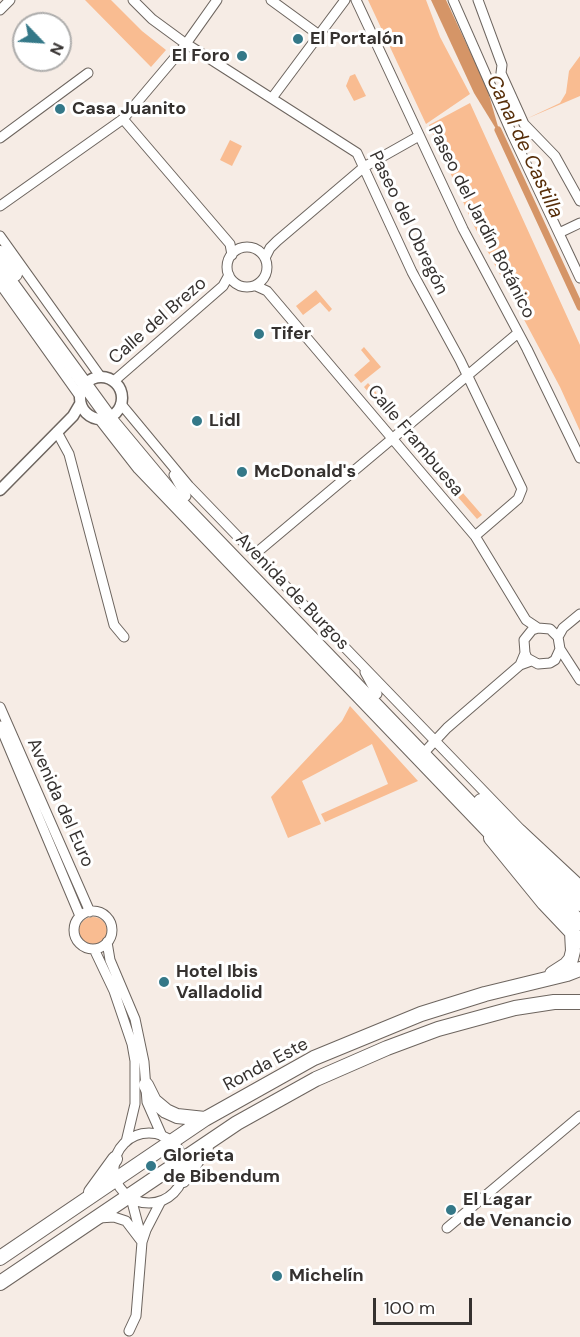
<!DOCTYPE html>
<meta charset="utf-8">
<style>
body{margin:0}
#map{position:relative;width:580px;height:1337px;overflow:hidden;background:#f6ece5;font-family:"DM Sans",sans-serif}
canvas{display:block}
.north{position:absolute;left:12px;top:12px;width:60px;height:60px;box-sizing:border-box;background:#fff;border:2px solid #aeadac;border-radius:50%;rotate:115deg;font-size:16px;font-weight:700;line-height:24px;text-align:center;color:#35312f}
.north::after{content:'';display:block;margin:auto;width:21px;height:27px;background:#347888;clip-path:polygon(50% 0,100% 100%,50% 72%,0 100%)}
.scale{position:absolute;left:373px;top:1298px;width:99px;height:27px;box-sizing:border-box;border:3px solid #35312f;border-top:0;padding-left:8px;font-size:18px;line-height:21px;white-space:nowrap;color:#35312f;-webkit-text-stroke:4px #fff;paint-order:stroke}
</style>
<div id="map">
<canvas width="580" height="1337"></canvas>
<div class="north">N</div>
<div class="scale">100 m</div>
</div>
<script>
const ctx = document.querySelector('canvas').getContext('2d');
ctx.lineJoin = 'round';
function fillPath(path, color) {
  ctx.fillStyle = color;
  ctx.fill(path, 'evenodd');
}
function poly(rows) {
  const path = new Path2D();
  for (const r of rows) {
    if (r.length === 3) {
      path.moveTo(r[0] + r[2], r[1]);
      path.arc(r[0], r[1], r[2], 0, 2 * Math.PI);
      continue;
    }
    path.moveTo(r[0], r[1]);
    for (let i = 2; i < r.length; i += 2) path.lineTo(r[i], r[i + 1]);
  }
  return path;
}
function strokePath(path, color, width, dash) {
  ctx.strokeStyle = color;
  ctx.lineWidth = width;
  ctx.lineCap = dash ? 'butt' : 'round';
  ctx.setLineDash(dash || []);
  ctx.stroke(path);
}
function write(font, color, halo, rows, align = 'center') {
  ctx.font = font + ' "DM Sans",sans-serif';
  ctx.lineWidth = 6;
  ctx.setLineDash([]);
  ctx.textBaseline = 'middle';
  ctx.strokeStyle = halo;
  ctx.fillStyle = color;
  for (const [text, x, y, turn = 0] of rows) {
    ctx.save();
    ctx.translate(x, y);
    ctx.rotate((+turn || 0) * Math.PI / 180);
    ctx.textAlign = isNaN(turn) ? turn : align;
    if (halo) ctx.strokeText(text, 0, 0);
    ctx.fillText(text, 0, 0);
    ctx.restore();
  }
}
fillPath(poly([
 [85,0,111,0,142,31,166,50,151,67],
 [368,0,426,0,440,37,470,94,426,124],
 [580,56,580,96,526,119,560,103,566,93,569,71],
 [355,74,366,96,354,101,346,86,350,76],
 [470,103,580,345,580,431,560,387,473,224,429,125],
 [230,140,242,146,232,166,220,160],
 [316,290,332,309,329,312,320,302,303,315,296,306],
 [364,347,381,367,361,383,354,375,370,361,361,350],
 [368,383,399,419,394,422,364,387],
 [412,434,444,473,440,476,408,438],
 [449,477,482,515,477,519,444,481],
 [350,706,418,781,325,822,321,814,388,784,372,744,302,781,321,824,288,838,271,797,342,721],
 [93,931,14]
]), '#f9bc91');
fillPath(poly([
 [431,0,446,0,487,88,501,137,474,93]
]), '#d59567');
strokePath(poly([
 [498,130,580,307]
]), '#d59567', 7);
const minor = poly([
 [133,0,152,19,182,41,357,153,412,272,460,360,522,489,518,499,475,536],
 [271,0,319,35],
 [356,0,463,229,527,349,580,458],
 [453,0,512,134,580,278],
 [478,0,502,65,501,73,520,115,524,124,555,156,580,201],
 [0,10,10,0],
 [272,98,345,0],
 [123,119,230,244,232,255],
 [0,138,88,73],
 [0,206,123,119,183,48,217,0],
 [559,233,580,223],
 [0,236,100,376],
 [247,267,20],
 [265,258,270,248,277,241,364,167,419,136],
 [0,284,79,395],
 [256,286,267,291,475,536,526,620,538,628],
 [114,381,223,286,229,275],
 [121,404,189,486,525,834],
 [99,419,138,469,487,833],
 [57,432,69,454,114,625,124,637],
 [174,475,186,496],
 [255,554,518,333],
 [558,637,563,628,580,614],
 [560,649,580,680],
 [520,665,525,653,524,640,532,630,538,628,550,629,558,637,560,649,555,660,550,663,538,664,527,658,525,653],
 [365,672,377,694],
 [0,707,90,912],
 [0,726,80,916],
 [419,758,447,728,520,665,531,661],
 [93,930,19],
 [107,942,110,960,135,1019,144,1062,147,1102,162,1136],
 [94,949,114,991,132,1044,135,1061,135,1104,126,1142],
 [149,1168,35],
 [131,1198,141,1236],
 [99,1218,114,1217,126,1221,142,1242],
 [447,1228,580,1116],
 [129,1331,136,1316,142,1242,146,1230,161,1201]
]);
const major = poly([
 [101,398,21],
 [0,490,73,416,80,404]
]);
const highway = poly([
 [0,253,15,274],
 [0,268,113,423,173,495,496,830,580,923],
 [481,801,502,818],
 [494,815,580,904],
 [520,832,580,888],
 [491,838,544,903,580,941],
 [552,974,566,965,571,959,573,951,572,932],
 [146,1085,154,1101,166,1111,177,1116,205,1119],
 [183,1180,206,1147],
 [91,1192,115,1159],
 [0,1258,205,1119,314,1058,421,1014,485,994,567,974,580,969],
 [0,1283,237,1123,316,1079,387,1048,438,1029,515,1008,554,1002,580,1002]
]);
strokePath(minor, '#6d655f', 11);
strokePath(major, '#6d655f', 13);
strokePath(highway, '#6d655f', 16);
strokePath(minor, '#fff', 9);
strokePath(major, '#fff', 10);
strokePath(highway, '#fff', 14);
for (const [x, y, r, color] of [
 [298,39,6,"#347888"],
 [242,56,6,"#347888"],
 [60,109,6,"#347888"],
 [259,334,6,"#347888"],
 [197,421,6,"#347888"],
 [242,472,6,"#347888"],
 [164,982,6,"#347888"],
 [151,1166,6,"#347888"],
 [451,1210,6,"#347888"],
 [277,1276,6,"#347888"]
]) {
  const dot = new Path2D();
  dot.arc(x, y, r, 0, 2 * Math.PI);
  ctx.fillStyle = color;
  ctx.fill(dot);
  strokePath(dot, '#fff', 2);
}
write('bold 18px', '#35312f', '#fff', [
 ["El Portalón",310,39],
 ["El Foro",230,56,"right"],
 ["Casa Juanito",72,109],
 ["Tifer",271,334],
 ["Lidl",209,421],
 ["McDonald's",254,472],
 ["Hotel Ibis",176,972],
 ["Valladolid",176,993],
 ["Glorieta",163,1156],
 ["de Bibendum",163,1177],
 ["El Lagar",463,1200],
 ["de Venancio",463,1221],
 ["Michelín",289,1276]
], 'left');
write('18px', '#35312f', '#fff', [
 ["Paseo del Jardín Botánico",481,222,63],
 ["Paseo del Obregón",408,223,64],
 ["Calle del Brezo",158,321,-41],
 ["Calle Frambuesa",415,441,50],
 ["Avenida de Burgos",292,592,46],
 ["Avenida del Euro",60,803,66],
 ["Ronda Este",266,1065,-28]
]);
write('italic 20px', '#572e09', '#fff', [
 ["Canal de Castilla",524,147,65]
]);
</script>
